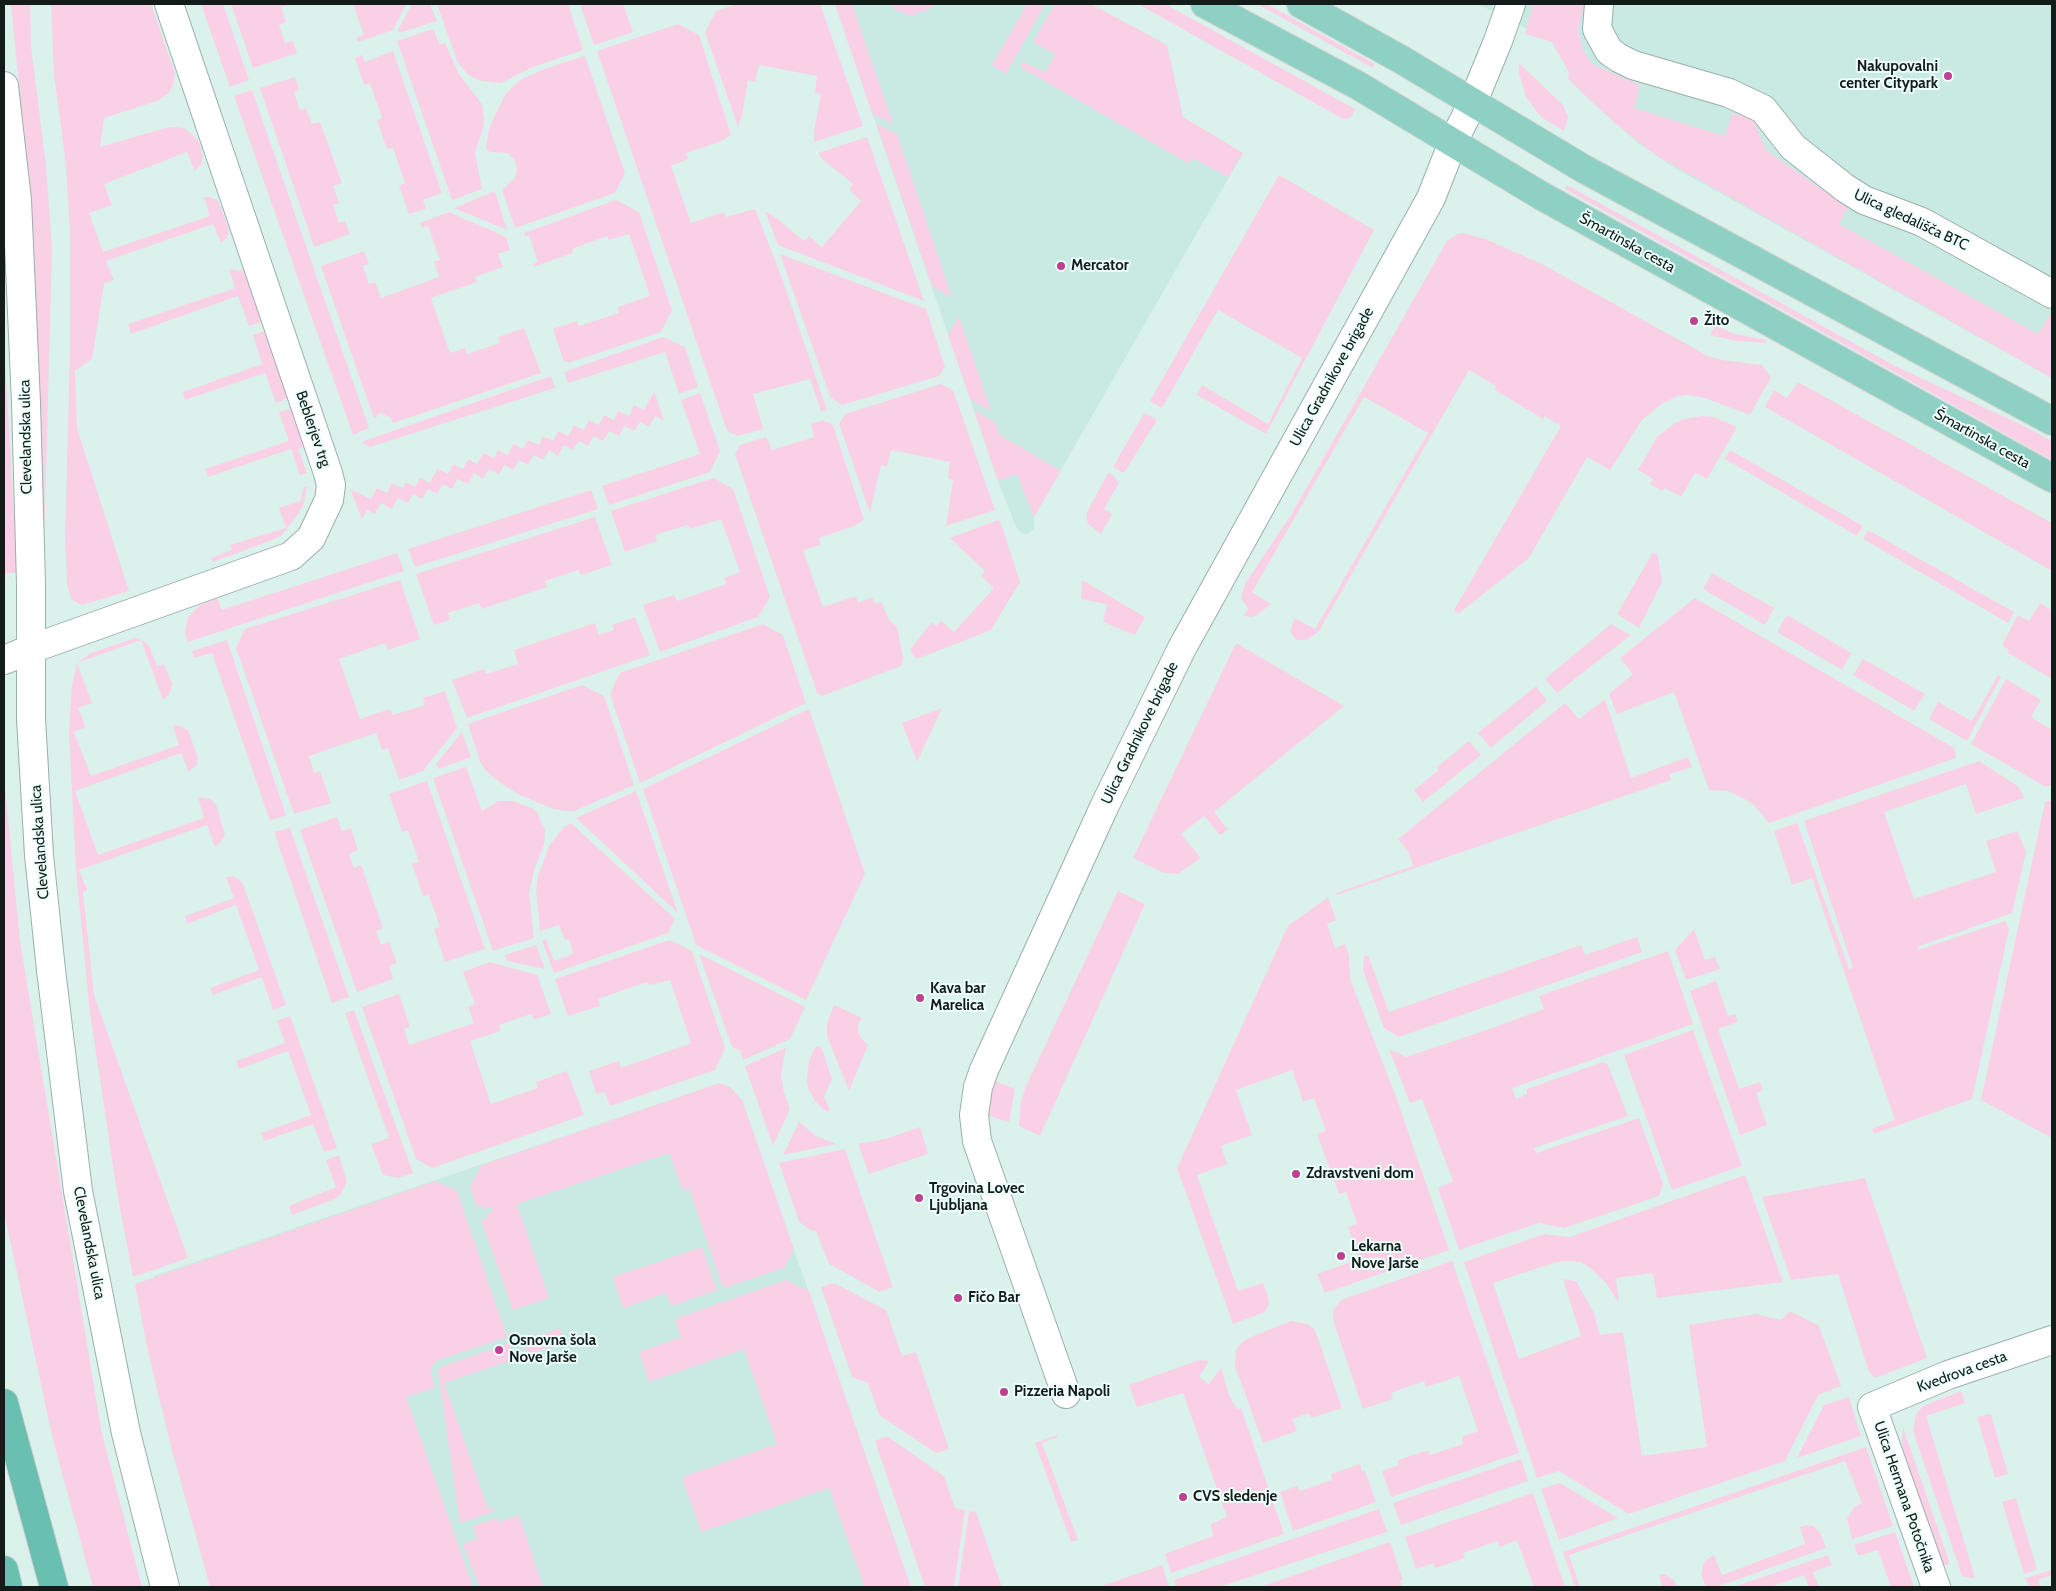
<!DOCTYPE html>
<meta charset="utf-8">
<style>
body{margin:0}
#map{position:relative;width:2056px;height:1591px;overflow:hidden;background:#dbf2ec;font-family:Cabin,sans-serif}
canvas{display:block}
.frame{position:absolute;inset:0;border:5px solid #141c1a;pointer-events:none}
</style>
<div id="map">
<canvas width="2056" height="1591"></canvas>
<div class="frame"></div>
</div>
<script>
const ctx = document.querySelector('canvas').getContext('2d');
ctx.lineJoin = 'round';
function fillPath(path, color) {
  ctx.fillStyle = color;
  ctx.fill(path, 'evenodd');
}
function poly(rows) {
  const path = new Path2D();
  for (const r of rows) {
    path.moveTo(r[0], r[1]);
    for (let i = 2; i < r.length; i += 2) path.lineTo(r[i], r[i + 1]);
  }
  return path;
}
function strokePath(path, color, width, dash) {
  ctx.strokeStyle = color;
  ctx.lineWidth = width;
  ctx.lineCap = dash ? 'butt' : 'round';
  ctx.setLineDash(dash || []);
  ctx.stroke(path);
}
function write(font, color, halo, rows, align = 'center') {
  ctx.font = font + ' Cabin,sans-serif';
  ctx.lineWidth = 4;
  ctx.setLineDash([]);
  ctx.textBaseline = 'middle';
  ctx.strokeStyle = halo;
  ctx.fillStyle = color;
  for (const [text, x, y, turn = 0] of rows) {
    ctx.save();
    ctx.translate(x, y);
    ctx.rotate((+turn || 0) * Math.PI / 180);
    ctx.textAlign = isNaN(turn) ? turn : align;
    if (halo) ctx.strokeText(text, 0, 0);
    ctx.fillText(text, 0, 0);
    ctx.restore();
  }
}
fillPath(poly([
 [835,4,890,4,896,10,911,16,924,11,932,7,934,4,1024,4,1040,12,1045,4,1091,4,1167,45,1183,117,1243,153,1034,517,1034,529,1026,535,1020,532,1016,527,998,481],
 [1478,4,2052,4,2052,378,1673,167,1638,143,1595,105,1568,79,1569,72,1552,42],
 [720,1083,731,1088,742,1100,911,1587,242,1587,154,1276]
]), '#c9eae2');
fillPath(poly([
 [11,4,30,4,31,46,46,166,52,248,44,546,32,219],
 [51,4,151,4,175,73,173,85,168,94,157,101,104,118,100,147,165,128,174,127,184,128,193,135,199,142,203,156,202,163,195,171,187,152,104,184,112,205,89,213,103,252,210,216,204,197,210,197,218,201,229,229,227,238,221,243,213,224,106,261,114,280,104,284,92,359,75,371,77,428,129,591,82,605,71,599,67,584,65,538,70,348,70,229,65,157,54,75],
 [201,4,223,4,249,80,230,87],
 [231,4,292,4,281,7,286,22,279,25,285,43,293,41,297,53,253,68],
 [353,4,406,4,393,30,358,42,356,38,364,35],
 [412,4,430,4,437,21,399,33,398,30],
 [437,4,568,4,583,50,533,67,501,83,482,81,468,75,457,61],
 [580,4,623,4,633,32,594,45],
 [737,4,820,4,863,126,814,142,814,131,821,94,815,93,817,76,759,65,755,82,748,80,742,115,738,127,705,32,716,11],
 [835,4,852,4,893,124,872,114],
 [890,4,934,4,932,7,924,11,911,16,896,10],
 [1024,4,1045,4,1006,74,992,65,1026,6],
 [1055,4,1091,4,1167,45,1183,117,1243,153,1228,177,1193,158,1188,163,1020,67,1024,62,1045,73,1055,54,1033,42],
 [1138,4,1165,4,1355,109,1353,114,1350,118,1343,119],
 [1257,4,1267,4,1375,64,1373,68],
 [1533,4,1584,4,1578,30,1582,48,1592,64,1640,85,1634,108,1725,136,1732,113,1752,118,1766,150,1848,208,1839,224,2038,334,2050,314,2052,315,2052,378,1657,156,1616,124,1568,79,1569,72,1552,42,1525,34],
 [678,24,699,35,731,135,722,141,686,153,688,159,671,166,691,223,724,212,726,217,755,209,782,278,827,410,821,411,810,379,753,394,763,429,737,436,727,431,597,51],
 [433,29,440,45,445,43,459,74,482,104,484,119,484,125,475,153,482,189,452,200,397,41],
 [393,51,442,193,423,200,426,209,409,214,399,186,405,183,393,148,387,149,377,120,382,118,370,83,364,85,355,58,362,55,365,62],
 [585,56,625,173,615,193,515,228,502,190,515,178,517,169,514,159,508,153,490,152,486,149,489,128,506,93,522,79,547,68],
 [1519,63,1563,105,1568,117,1564,131,1541,117,1526,97,1519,73],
 [295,77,299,90,294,92,300,110,306,108,312,124,320,122,342,183,333,186,339,203,333,205,339,223,345,221,350,234,314,247,260,88],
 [252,90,369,428,353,435,234,96],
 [876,123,899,135,898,137,952,298,932,286],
 [867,137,924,301,778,245,765,211,778,219,804,241,809,236,822,247,861,201,849,190,853,184,821,158,818,153],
 [1279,175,1374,230,1266,434,1197,395,1202,385,1268,424,1302,358,1218,310,1162,408,1150,401],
 [1567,185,1895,366,2022,425,2052,441,2052,460,1565,189],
 [495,191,507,230,454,208],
 [616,200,639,212,672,310,661,332,568,363,567,361,564,362,553,329,577,321,579,326,619,313,618,307,650,296,629,234,609,240,607,236,572,249,573,253,533,267,533,264,538,262,529,235,525,236,524,233],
 [449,212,506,237,510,250,498,254,503,267,475,277,477,282,431,298,450,353,465,348,467,354,500,343,498,337,524,328,541,373,393,423,391,418,381,413,379,413,376,418,373,416,321,266,364,251,369,264,363,266,369,284,375,282,381,298,439,277,434,262,440,260,428,226,422,228,420,223],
 [1463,233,1488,240,1542,264,1708,356,1722,360,1762,365,1771,377,1750,415,1705,398,1687,395,1678,396,1663,403,1642,420,1610,470,1587,457,1529,558,1458,614,1454,610,1561,426,1544,416,1543,419,1495,390,1496,386,1469,370,1319,631,1307,640,1296,640,1290,631,1295,618,1315,629,1428,433,1364,397,1252,592,1271,604,1257,615,1252,617,1244,616,1248,609,1241,598,1245,584,1291,515,1447,241,1457,234],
 [780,254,926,309,945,367,939,376,842,405,830,397],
 [229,269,242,271,246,276,262,322,249,326,238,296,131,334,128,324,235,288],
 [959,317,991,411,970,399,948,335],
 [1715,326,1735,334,1766,340,1766,343,1736,341,1710,335],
 [265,331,288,398,276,403,265,373,185,400,183,392,262,364,253,335],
 [663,337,685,347,698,387,679,394,665,352,568,383,564,372],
 [4,341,17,573,6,573,4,588],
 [551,376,555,388,370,447,361,442],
 [1798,382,2052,523,2052,571,1765,407,1774,390,1787,398],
 [941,384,953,390,995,510,946,526,953,480,948,478,950,462,891,450,887,467,881,465,870,513,839,424,845,414],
 [654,391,664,421,655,416,649,427,640,422,634,431,624,426,619,436,609,431,603,441,594,436,588,446,579,441,573,450,564,445,558,456,549,450,543,460,534,455,528,465,519,460,513,470,504,465,499,475,489,469,483,479,474,473,468,484,457,479,452,489,443,484,437,494,428,489,422,499,413,494,408,503,398,498,392,509,381,503,375,514,367,510,362,519,350,489,371,499,377,488,387,493,392,483,403,488,406,482,415,487,420,478,430,483,437,469,448,474,453,464,463,469,468,459,477,464,483,453,494,458,498,450,508,455,513,444,523,449,528,440,539,445,543,436,553,441,558,431,568,436,574,425,584,430,589,420,599,425,604,415,614,420,618,411,629,416,634,405,644,410],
 [700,393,720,451,710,472,609,505,602,486,700,454,681,400],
 [293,408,306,447,298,449,307,473,300,475,291,449,208,477,205,469,289,441,279,412],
 [974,410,995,422,1000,435,1061,471,1034,517,1017,474,998,481],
 [1144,413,1156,419,1156,422,1124,473,1113,467],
 [1702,416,1714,417,1737,427,1707,479,1695,473,1681,497,1665,488,1662,491,1650,484,1653,479,1638,470,1657,437,1675,423,1684,419],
 [823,420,833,425,864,520,854,526,819,538,820,545,803,550,823,607,856,596,858,603,872,597,875,604,881,602,890,621,897,627,903,659,901,666,822,696,817,693,735,454,740,445,766,437,772,450,814,437,811,424],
 [1730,450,1863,526,1857,536,1725,459],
 [1108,473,1113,475,1119,483,1104,509,1112,514,1101,534,1088,524,1086,514],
 [714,478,733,489,770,597,758,617,660,652,643,605,674,595,677,601,726,584,725,578,740,572,721,519,690,529,688,525,655,535,657,541,625,552,611,511],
 [307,486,304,503,299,513,282,535,272,540,213,562,211,558,232,550,230,545,286,528,279,508,300,501,304,487],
 [591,490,598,509,415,567,408,549],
 [595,517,612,565,581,575,578,570,545,581,547,587,482,609,479,603,448,613,450,620,434,625,416,574],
 [998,520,1001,524,1020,582,991,630,917,659,912,654,911,648,932,622,936,626,941,621,954,632,994,588,981,576,985,571,950,538],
 [1868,530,2014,612,2008,623,1863,539],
 [1653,552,1658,556,1662,582,1639,628,1617,614],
 [397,553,404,571,188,642,185,633,188,617,200,605,217,598,222,610],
 [1712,573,1774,608,1765,625,1703,589],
 [400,580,420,639,388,650,385,643,339,659,360,719,390,709,393,715,425,705,423,698,445,691,457,728,423,771,399,780,388,748,382,750,376,733,309,756,314,773,320,771,331,803,294,814,236,648,245,629],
 [1082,580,1145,617,1135,635,1103,622,1107,604,1081,599],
 [1695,598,1954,748,1956,758,1769,823,1753,804,1741,797,1728,791,1709,790,1674,692,1617,714,1609,694,1633,674,1620,658],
 [2040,603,2052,610,2052,679,2008,653,2009,650,2002,645,2018,615,2029,621],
 [1787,615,1851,653,1842,670,1777,632],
 [635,617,650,655,467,718,452,680,484,669,486,674,518,664,514,650,595,623,599,635,614,630,612,625],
 [763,624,783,635,806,703,640,783,610,694,620,673],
 [1611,624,1631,635,1557,693,1545,679],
 [135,638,144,641,149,646,157,666,164,664,172,684,171,689,169,695,163,700,141,640,77,663,92,703,78,708,86,727,74,732,91,776,179,745,173,726,178,725,188,730,198,758,197,764,189,772,181,753,75,791,98,855,204,818,198,797,210,799,216,804,225,835,219,844,215,847,207,825,79,870,87,890,83,892,94,995,188,1258,133,1277,117,1192,90,1013,76,870,69,732,72,685,77,663,91,653],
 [227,640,286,815,270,821,212,653,194,658,192,651],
 [1236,643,1344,706,1214,812,1228,829,1220,835,1204,816,1181,834,1201,858,1178,874,1164,873,1133,858],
 [1863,659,1925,694,1914,711,1853,675],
 [1998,675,2001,677,1967,741,1929,719,1938,702,1972,721],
 [2006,679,2041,700,2031,717,2052,730,2052,785,2046,787,1971,744],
 [582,685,604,696,634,785,574,811,565,811,550,808,518,794,502,784,486,771,480,762,468,724],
 [1536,686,1547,701,1491,748,1478,733],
 [1605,699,1631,778,1688,757,1692,767,1670,774,1671,780,1337,895,1336,893,1413,866,1409,853,1398,839,1565,703,1579,719],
 [942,708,917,762,902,723],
 [809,709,865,874,806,1000,696,945,643,789],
 [462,732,471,757,438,769,436,764],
 [1469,741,1481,755,1423,802,1414,790,1439,770,1437,767],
 [1979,761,2019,787,2024,798,1976,814,1966,784,1884,812,1914,899,1996,872,1986,841,2017,831,2026,852,2012,913,1917,947,1918,950,2005,921,2009,929,1972,1099,1874,1134,1872,1129,1895,1120,1812,878,1792,885,1774,831,1797,823,1849,969,1853,968,1804,821],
 [466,767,482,811,498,801,513,801,532,808,537,812,545,830,544,845,535,867,529,893,534,938,493,951,433,778],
 [4,777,20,941,102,1434,142,1587,93,1587,53,1440,4,1212],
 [427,781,485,949,445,962,434,929,440,927,429,895,423,896,412,864,419,862,408,830,402,832,389,794],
 [636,791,678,913,576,818],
 [2052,800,2052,1138,1981,1100,2045,802],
 [337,817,342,831,351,828,358,850,349,854,354,868,361,865,383,928,376,931,381,945,389,942,397,963,389,966,393,979,357,992,300,830],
 [571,823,675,919,668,933,554,973,542,941,546,939,554,961,573,954,569,939,565,940,559,925,540,931,536,890,538,876,549,846,564,827],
 [290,828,349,997,332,1003,274,832],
 [233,876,241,881,244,887,286,1005,273,1010,262,977,213,995,210,988,259,970,236,905,187,924,185,916,234,898,226,877],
 [1118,891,1145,904,1040,1136,1019,1126,1021,1102,1026,1086],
 [1328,897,1336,920,1327,924,1335,948,1345,944,1349,955,1350,979,1395,1094,1449,1250,1325,1293,1317,1274,1359,1259,1348,1227,1357,1224,1346,1192,1339,1194,1317,1134,1326,1131,1314,1098,1303,1102,1292,1070,1236,1090,1252,1135,1221,1146,1227,1164,1197,1175,1238,1291,1263,1283,1268,1297,1269,1304,1265,1312,1233,1324,1177,1168,1288,926],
 [1694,929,1705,960,1715,957,1720,969,1686,980,1675,950],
 [1637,937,1642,952,1399,1037,1384,1028,1363,970,1364,956,1368,955,1389,1012,1581,945,1585,955],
 [670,940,692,951,725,1048,715,1070,610,1106,605,1092,596,1094,589,1071,619,1061,621,1068,691,1043,670,980,650,985,647,982,598,999,600,1006,568,1016,555,979],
 [536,945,545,969,507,961,505,955],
 [1668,951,1693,1024,1512,1088,1516,1099,1527,1094,1527,1089,1603,1062,1608,1065,1628,1116,1534,1148,1536,1153,1639,1118,1663,1184,1659,1196,1564,1228,1539,1223,1459,1250,1438,1188,1453,1181,1422,1099,1410,1103,1389,1049,1406,1057,1484,1031,1544,1009,1539,996],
 [699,954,805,1007,790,1039,743,1060,740,1051,732,1047],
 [490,962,537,975,551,1014,534,1020,531,1014,499,1025,501,1031,470,1041,491,1104,538,1088,536,1082,567,1071,584,1115,432,1168,416,1159,362,1007,399,994,410,1027,404,1029,409,1045,474,1023,468,1007,475,1004,463,972],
 [1716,981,1728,1016,1735,1014,1738,1022,1718,1029,1739,1089,1760,1082,1763,1090,1756,1093,1767,1125,1740,1135,1690,991],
 [834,1005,862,1018,858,1025,858,1031,860,1037,868,1045,849,1091,827,1036,827,1024],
 [354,1010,413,1173,398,1178,383,1175,371,1144,389,1138,345,1013],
 [290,1016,337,1148,324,1152,313,1124,264,1141,261,1133,311,1115,288,1051,239,1069,236,1061,285,1043,277,1021],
 [1693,1030,1742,1166,1672,1190,1624,1055],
 [818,1046,822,1049,832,1079,824,1097,830,1109,828,1112,824,1110,815,1101,808,1088,807,1079,809,1061,814,1049],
 [786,1048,781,1074,784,1093,790,1109,773,1146,745,1066],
 [996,1081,1015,1089,1009,1122,989,1116,990,1095,993,1082],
 [720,1083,731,1088,742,1100,794,1249,784,1268,723,1288,689,1188,683,1191,669,1153,517,1204,549,1298,513,1310,481,1220,488,1218,487,1214,493,1212,491,1206,485,1209,483,1206,477,1207,470,1187,482,1165],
 [799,1122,816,1136,836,1144,783,1155],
 [920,1127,928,1154,869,1174,858,1144,885,1139],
 [845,1149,893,1287,880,1292,829,1264,816,1231,812,1231,799,1222,779,1163],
 [339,1155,347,1182,340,1195,335,1199,292,1215,289,1206,336,1187,326,1160],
 [1745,1175,1783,1282,1657,1298,1653,1273,1616,1278,1619,1303,1606,1283,1590,1268,1581,1262,1567,1261,1557,1262,1493,1283,1519,1359,1581,1336,1563,1279,1576,1281,1594,1313,1600,1335,1623,1332,1642,1456,1707,1447,1689,1325,1756,1314,1781,1320,1790,1311,1819,1326,1841,1386,1818,1395,1785,1461,1629,1514,1559,1471,1537,1478,1464,1262,1544,1234,1570,1237],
 [1865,1178,1927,1358,1875,1378,1869,1372,1838,1274,1791,1280,1762,1197],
 [436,1181,457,1191,507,1337,438,1360,431,1367,434,1388,406,1397,473,1587,210,1587,170,1443,147,1347,135,1284],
 [702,1247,717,1290,671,1306,666,1293,623,1308,613,1277],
 [1452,1261,1519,1453,1391,1497,1382,1471,1399,1465,1398,1460,1428,1450,1430,1455,1463,1444,1462,1437,1478,1431,1459,1376,1426,1387,1424,1381,1391,1393,1393,1399,1363,1409,1334,1323,1333,1311,1341,1300],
 [786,1280,809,1291,911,1587,859,1587,864,1585,829,1488,701,1532,682,1477,777,1444,744,1349,649,1382,639,1352,681,1337,675,1319],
 [834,1283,886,1310,902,1356,916,1352,949,1449,936,1453,879,1415,868,1383,852,1377,821,1287],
 [1291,1321,1308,1324,1315,1330,1342,1408,1311,1418,1309,1413,1292,1419,1297,1431,1263,1443,1235,1366,1236,1351,1239,1345,1248,1338],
 [560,1328,564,1342,528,1355,523,1341],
 [509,1343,515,1359,444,1383,488,1509,493,1508,495,1511,460,1523,438,1370,441,1367],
 [1199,1360,1209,1361,1199,1377,1209,1384,1221,1368,1229,1395,1237,1409,1241,1408,1284,1534,1171,1573,1165,1554,1213,1536,1211,1524,1227,1517,1183,1393,1137,1407,1129,1385],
 [1961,1391,1965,1403,1926,1416,1974,1574,1975,1578,1971,1578,1962,1576,1913,1431,1916,1414,1923,1406],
 [1849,1397,1861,1436,1797,1458,1824,1405],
 [1991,1414,2008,1474,1995,1478,1977,1417],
 [1903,1427,1950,1564,1943,1566,1904,1455,1902,1441],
 [1057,1435,1058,1437,1042,1443,1078,1540,1071,1542,1035,1443],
 [887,1436,944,1476,955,1508,965,1510,954,1587,925,1587,875,1441],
 [1866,1447,1893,1526,1852,1539,1847,1519,1854,1507,1862,1503,1845,1461,1569,1555,1580,1587,1575,1587,1563,1552],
 [1521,1459,1528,1481,1401,1525,1393,1503],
 [1360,1464,1362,1471,1365,1471,1376,1502,1293,1531,1280,1492,1297,1486,1300,1491,1332,1480,1331,1474],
 [1560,1483,1618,1518,1559,1540,1541,1489],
 [1533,1493,1565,1587,1534,1587,1517,1540,1500,1547,1497,1541,1463,1553,1465,1558,1435,1568,1433,1563,1416,1569,1405,1537],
 [2016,1498,2037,1569,2024,1574,2002,1502],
 [1379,1509,1387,1532,1219,1587,1176,1587,1174,1580],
 [969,1511,976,1512,1002,1587,958,1587],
 [519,1515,543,1587,479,1587,463,1544,477,1539,473,1526,497,1518,499,1522],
 [1806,1525,1813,1526,1820,1532,1826,1548,1716,1587,1706,1587,1701,1574,1703,1566,1705,1561,1714,1555,1722,1575,1805,1544,1800,1527],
 [1895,1532,1914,1587,1891,1587,1878,1550,1858,1556,1854,1545],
 [1390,1542,1403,1580,1400,1581,1402,1587,1260,1587],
 [1828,1555,1832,1565,1813,1572,1819,1587,1809,1587,1804,1575,1770,1587,1733,1587],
 [1162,1565,1169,1587,1099,1587],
 [2052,1570,2052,1575,2038,1580,2040,1587,2029,1587,2025,1578],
 [1664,1574,1674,1580,1677,1587,1662,1587,1659,1575]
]), '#fad0e6');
const minor = poly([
 [1599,4,1597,29,1609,51,1619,58,1633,65,1729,93,1763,109,1793,147,1845,188,1864,200,1922,222,2052,294],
 [31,649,291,556,311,538,329,500,331,485,328,473,169,4],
 [1066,1394,977,1141,974,1115,978,1087,984,1070,1105,805,1182,648,1431,198,1453,142,1472,104,1498,41,1511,4],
 [1936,1587,1872,1407,1948,1375,2052,1340]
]);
const tertiary = poly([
 [4,86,17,200,26,403,31,584,31,719,39,855,51,970,78,1191,126,1433,165,1587],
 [4,660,31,649]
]);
const primary = poly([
 [1205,4,1359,86,1540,195,2052,478],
 [1301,4,1402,60,1584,169,2052,421]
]);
const trunk = poly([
 [4,1403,54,1587],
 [4,1570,8,1587]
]);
strokePath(minor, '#9ab0aa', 30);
strokePath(tertiary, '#9ab0aa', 30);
strokePath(primary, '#d0d2d1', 30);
strokePath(trunk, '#d0d2d1', 30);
strokePath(minor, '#fff', 28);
strokePath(tertiary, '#fff', 28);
strokePath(primary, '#8fd0c4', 28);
strokePath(trunk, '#6ac0b0', 28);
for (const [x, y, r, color] of [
 [1948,76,5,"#be4191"],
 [1061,266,5,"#be4191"],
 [1694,321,5,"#be4191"],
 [920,998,5,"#be4191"],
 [1296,1174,5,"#be4191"],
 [919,1198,5,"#be4191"],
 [1341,1256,5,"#be4191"],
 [958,1298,5,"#be4191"],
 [499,1350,5,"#be4191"],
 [1004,1392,5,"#be4191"],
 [1183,1497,5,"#be4191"]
]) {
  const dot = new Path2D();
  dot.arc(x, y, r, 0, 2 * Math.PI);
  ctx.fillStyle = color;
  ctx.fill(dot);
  strokePath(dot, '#ecfffa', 2);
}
write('bold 15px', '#141c1a', '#ecfffa', [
 ["Nakupovalni",1938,67,"right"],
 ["center Citypark",1938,84,"right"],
 ["Mercator",1071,266],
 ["Žito",1704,321],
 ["Kava bar",930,989],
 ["Marelica",930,1006],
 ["Zdravstveni dom",1306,1174],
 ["Trgovina Lovec",929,1189],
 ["Ljubljana",929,1206],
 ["Lekarna",1351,1247],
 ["Nove Jarše",1351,1264],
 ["Fičo Bar",968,1298],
 ["Osnovna šola",509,1341],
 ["Nove Jarše",509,1358],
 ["Pizzeria Napoli",1014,1392],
 ["CVS sledenje",1193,1497]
], 'left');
write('15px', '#141c1a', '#ecfffa', [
 ["Ulica gledališča BTC",1911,220,25],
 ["Šmartinska cesta",1627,243,29],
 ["Ulica Gradnikove brigade",1332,377,-61],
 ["Beblerjev trg",313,429,71],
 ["Clevelandska ulica",26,437,-91],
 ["Šmartinska cesta",1982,439,29],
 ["Ulica Gradnikove brigade",1140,733,-64],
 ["Clevelandska ulica",40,842,-94],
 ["Clevelandska ulica",89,1243,79],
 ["Kvedrova cesta",1962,1372,-20],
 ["Ulica Hermana Potočnika",1904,1497,71]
]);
</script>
